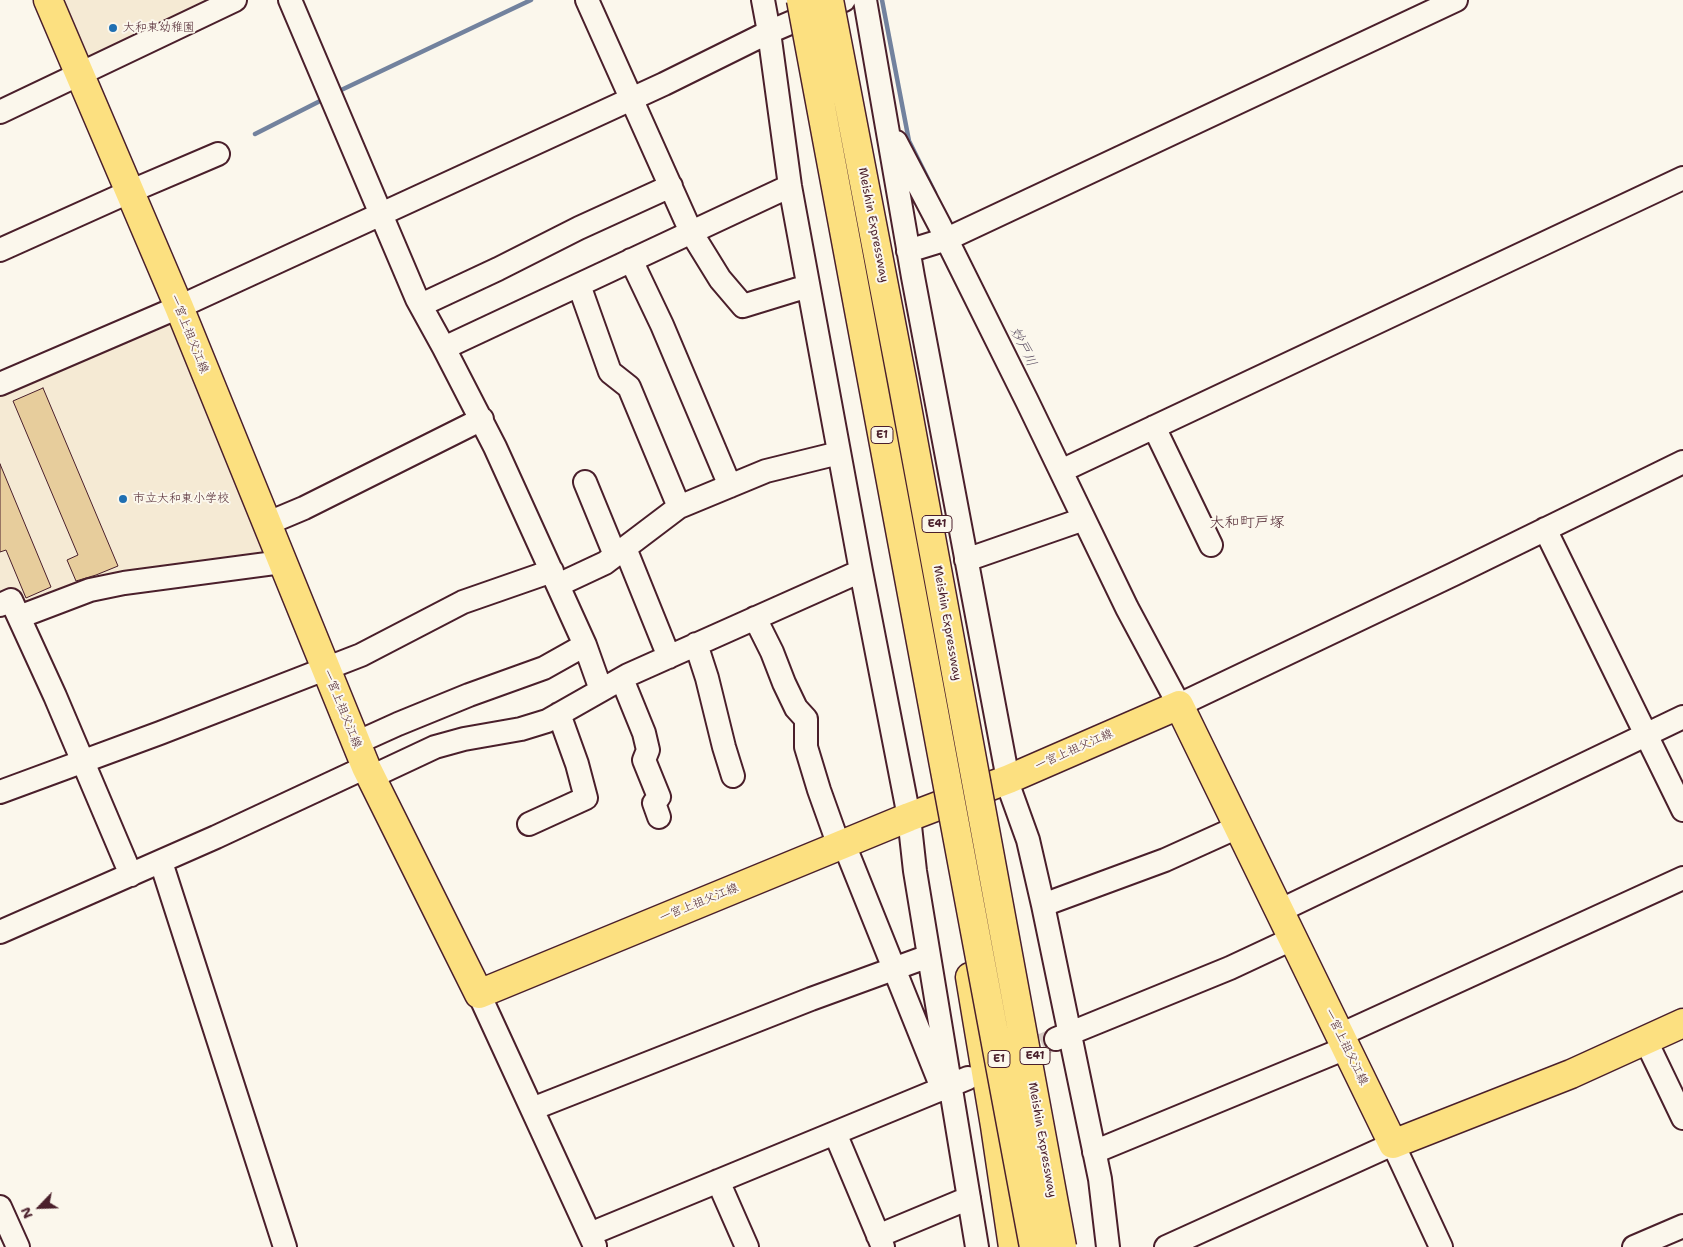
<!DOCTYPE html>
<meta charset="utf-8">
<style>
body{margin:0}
#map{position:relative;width:1683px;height:1247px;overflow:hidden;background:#fbf7ec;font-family:"Shantell Sans",sans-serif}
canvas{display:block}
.north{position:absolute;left:15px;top:1182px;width:50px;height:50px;-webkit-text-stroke:4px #fbf7ec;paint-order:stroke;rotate:246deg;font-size:14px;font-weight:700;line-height:20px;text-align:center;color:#4a1f2b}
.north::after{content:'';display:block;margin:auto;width:18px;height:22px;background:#4a1f2b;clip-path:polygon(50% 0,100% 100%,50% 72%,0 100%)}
</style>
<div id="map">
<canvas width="1683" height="1247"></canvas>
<div class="north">N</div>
</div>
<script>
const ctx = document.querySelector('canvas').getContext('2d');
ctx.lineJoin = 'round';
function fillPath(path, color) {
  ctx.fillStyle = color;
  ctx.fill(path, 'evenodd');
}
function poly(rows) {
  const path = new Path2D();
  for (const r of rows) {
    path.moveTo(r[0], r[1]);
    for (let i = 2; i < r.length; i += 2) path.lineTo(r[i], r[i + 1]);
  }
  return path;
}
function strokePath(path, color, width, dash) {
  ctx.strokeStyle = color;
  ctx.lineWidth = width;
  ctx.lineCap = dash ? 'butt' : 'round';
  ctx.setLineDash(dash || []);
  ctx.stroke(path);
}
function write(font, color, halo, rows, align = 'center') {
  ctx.font = font + ' "Shantell Sans","Klee One",sans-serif';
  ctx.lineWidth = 4;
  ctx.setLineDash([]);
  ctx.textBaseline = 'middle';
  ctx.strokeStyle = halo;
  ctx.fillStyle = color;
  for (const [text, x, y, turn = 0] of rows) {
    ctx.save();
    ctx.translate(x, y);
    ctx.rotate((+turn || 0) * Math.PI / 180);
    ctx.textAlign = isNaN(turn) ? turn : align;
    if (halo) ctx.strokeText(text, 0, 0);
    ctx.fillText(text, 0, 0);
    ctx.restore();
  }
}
fillPath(poly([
 [59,0,214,0,91,59,83,56],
 [167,324,175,326,270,560,24,610,0,600,0,396]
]), '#f5ead4');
strokePath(poly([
 [882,0,909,141,935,193],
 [337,92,531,0],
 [255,134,326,98]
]), '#72829e', 4.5);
const building = poly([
 [43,388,118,566,96,575,76,581,67,560,78,555,13,401,43,388],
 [0,464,51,587,26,598,6,550,0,552,0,464]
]);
fillPath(building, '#e7cd9c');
strokePath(building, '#4a1f2b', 1);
strokePath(poly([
 [1012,1058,1055,1039]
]), '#d8ccc5', 22, [22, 11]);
const minor = poly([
 [290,0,417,299,444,348,495,447,585,645,601,690],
 [587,0,691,232,720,279,743,306,808,286],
 [763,0,769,32,790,186,861,571,909,817,915,871,977,1247],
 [865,0,913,277,1010,790,1028,840,1043,905,1100,1179,1108,1247],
 [0,112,235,0],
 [896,142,939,224,1027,401,1127,608,1179,705,1454,574,1683,462],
 [0,250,129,192,218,154],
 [908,251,947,239,1456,0],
 [631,260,662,325,730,486],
 [579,285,610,372,629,387,679,507],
 [421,305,498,269,579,228,671,186],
 [444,348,790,186],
 [0,384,179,307,664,84,769,32,844,0],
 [1154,427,1211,545],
 [1061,471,1683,178],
 [585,482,615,555],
 [266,524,304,508,482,419],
 [1545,529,1683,810],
 [625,548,669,657],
 [966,560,1084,519],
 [558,585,605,563,679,507,766,471,839,453],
 [0,605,11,600,55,696,131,875],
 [19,617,90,590,124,583,282,562],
 [755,618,772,652,784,683,796,708,806,719,806,747,819,790,839,846],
 [696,644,707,678,724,747,733,776],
 [622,679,644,733,648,750,644,760,659,797,654,803,659,817],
 [356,743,398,724,469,695,544,668,585,645],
 [371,777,435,747,464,739,521,729,547,721,628,675,861,571],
 [0,792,160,733,361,655,463,602,552,571],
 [529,824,586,798,577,764,559,714],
 [844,844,942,1088],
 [161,862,285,1247],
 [1043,905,1165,860,1238,827],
 [1279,911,1683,717],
 [0,932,216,837,366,767],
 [479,994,595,1246],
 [1340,1035,1683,878],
 [1056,1039,1230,968,1292,939],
 [1646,1041,1683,1118],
 [532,1109,811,999,929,956],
 [835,1133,883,1247],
 [1094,1152,1346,1048],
 [718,1181,747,1247],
 [0,1207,18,1247],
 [590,1234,968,1078],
 [878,1236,969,1198],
 [1166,1247,1393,1144,1441,1247],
 [1634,1247,1683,1226]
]);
const major = poly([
 [48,0,179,307,366,767,479,994,909,817,1009,779,1179,705,1393,1144,1571,1074,1683,1023]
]);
const highway = poly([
 [970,977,995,1126,1013,1247]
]);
strokePath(minor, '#4a1f2b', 26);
strokePath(major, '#4a1f2b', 31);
strokePath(highway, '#4a1f2b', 31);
strokePath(minor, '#fbf7ec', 22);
strokePath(major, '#fce080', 28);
strokePath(highway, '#fce080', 28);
const highwayBridge = poly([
 [801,0,1034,1247],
 [829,0,902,380,1062,1247]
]);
strokePath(highwayBridge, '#4a1f2b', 31, []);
strokePath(highwayBridge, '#fce080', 28);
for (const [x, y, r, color] of [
 [113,28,5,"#1f6fb2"],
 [123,499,5,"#1f6fb2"]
]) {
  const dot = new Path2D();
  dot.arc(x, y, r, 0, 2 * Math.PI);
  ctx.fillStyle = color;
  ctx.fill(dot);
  strokePath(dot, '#fbf7ec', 2);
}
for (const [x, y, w] of [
 [882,435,22],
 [937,524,30],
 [1035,1056,30],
 [999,1059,22]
]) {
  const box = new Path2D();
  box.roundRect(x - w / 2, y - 8.5, w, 17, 4);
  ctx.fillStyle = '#fbf7ec';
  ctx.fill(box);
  strokePath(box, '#4a1f2b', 1);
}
write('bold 11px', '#4a1f2b', null, [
 ["E1",882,435],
 ["E41",937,524],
 ["E41",1035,1056],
 ["E1",999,1059]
]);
write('12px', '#4a1f2b', '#fbf7ec', [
 ["大和東幼稚園",123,28],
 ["市立大和東小学校",133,499]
], 'left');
write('12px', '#4a1f2b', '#fbf7ec', [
 ["Meishin Expressway",873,225,79],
 ["一宮上祖父江線",189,334,68],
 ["Meishin Expressway",947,623,80],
 ["一宮上祖父江線",342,709,68],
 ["一宮上祖父江線",1074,750,-24],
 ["一宮上祖父江線",699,903,-22],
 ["一宮上祖父江線",1346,1047,64],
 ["Meishin Expressway",1042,1140,80]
]);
write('italic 14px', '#5e5165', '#fbf7ec', [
 ["妙戸川",1023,347,64]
]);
write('15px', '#4a1f2b', '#fbf7ec', [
 ["大和町戸塚",1247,523]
]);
</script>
